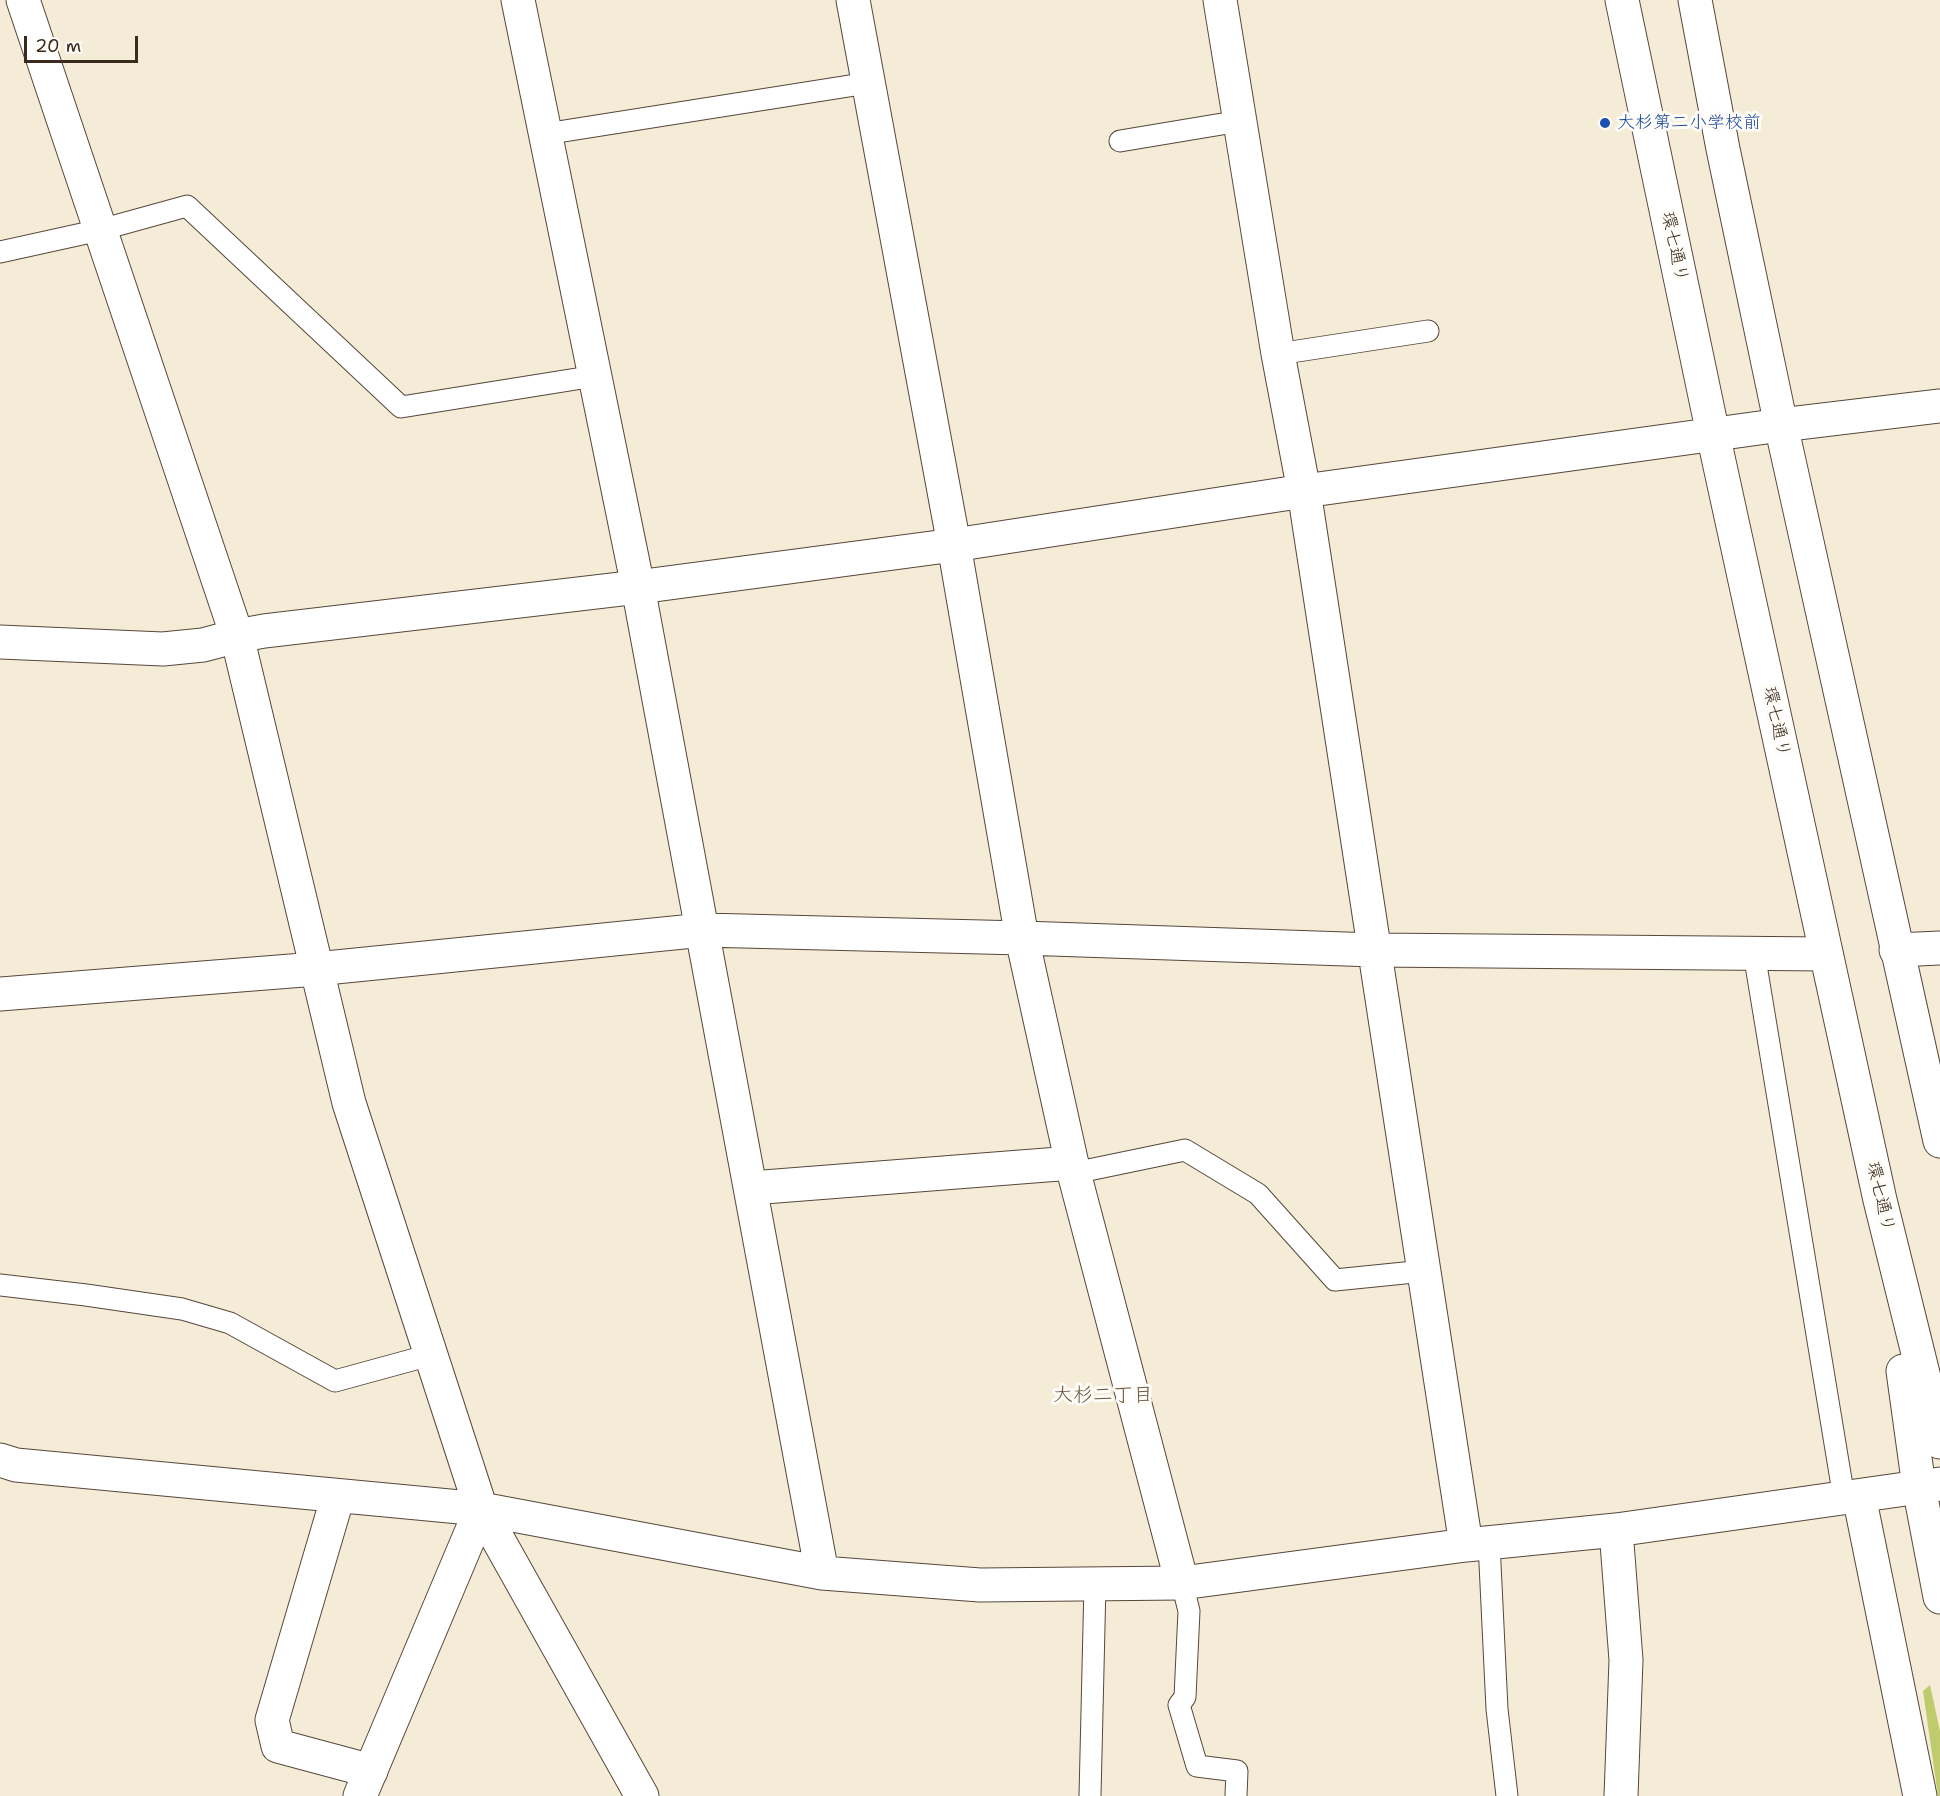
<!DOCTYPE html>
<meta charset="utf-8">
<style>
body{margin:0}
#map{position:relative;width:1940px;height:1796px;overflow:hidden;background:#f5ecd7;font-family:"Shantell Sans",sans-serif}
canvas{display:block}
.scale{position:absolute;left:24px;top:36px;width:114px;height:27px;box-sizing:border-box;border:3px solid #3b2a1e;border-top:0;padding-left:8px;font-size:18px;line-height:21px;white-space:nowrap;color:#3b2a1e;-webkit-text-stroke:4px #fdfcf7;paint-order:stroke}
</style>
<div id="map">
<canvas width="1940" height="1796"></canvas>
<div class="scale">20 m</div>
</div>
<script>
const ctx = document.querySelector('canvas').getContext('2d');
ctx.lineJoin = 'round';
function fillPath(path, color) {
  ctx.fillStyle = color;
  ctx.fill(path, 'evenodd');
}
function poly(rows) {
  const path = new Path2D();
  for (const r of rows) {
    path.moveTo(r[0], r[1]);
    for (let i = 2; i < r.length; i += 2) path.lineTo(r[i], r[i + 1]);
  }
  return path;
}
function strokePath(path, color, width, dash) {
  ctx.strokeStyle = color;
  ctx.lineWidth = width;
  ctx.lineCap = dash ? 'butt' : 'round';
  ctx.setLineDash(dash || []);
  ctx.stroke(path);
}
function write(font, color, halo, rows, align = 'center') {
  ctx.font = font + ' "Shantell Sans","Klee One",sans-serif';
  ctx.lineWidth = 6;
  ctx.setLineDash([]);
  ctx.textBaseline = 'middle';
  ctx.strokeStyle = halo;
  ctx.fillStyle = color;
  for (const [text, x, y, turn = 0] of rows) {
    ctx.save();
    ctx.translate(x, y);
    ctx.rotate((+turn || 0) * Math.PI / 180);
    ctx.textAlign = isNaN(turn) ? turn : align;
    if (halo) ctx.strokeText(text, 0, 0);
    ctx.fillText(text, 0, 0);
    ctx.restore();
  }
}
fillPath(poly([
 [1930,1685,1940,1731,1940,1796,1938,1796,1923,1691]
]), '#becc6e');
const service = poly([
 [545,134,868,83],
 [1120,141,1240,121],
 [0,252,100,230,187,206,401,407,595,376],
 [1278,354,1428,331],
 [1754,953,1844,1498],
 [1074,1173,1185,1150,1258,1194,1335,1280,1424,1271],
 [0,1285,86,1295,182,1309,230,1323,335,1381,430,1355],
 [1489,1543,1497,1709,1507,1796],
 [1182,1583,1189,1611,1185,1697,1179,1705,1197,1766,1237,1771,1236,1796],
 [1090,1796,1095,1584]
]);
const minor = poly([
 [23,0,237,636,349,1103,481,1509,642,1796],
 [518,0,638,587,822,1573],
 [853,0,954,545,1022,938,1074,1173,1182,1583],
 [1220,0,1278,354,1304,491,1466,1545],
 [1781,425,1940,406],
 [1896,950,1940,948],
 [0,994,316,969,703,930,1022,938,1375,950,1826,954],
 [751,1188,1072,1163],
 [0,1460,16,1465,481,1509,822,1573,980,1585,1182,1583,1466,1545,1616,1530,1940,1484],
 [338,1496,272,1720,278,1746,371,1771],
 [1859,1496,1920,1796],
 [1616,1530,1626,1660,1621,1796]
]);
const tertiary = poly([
 [0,642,163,649,203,645,237,636,264,631,638,587,954,545,1304,491,1781,425],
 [360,1796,481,1509]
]);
const primary = poly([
 [1622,0,1713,434,1880,1200,1940,1442],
 [1695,0,1723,149,1781,425,1940,1141],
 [1903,1371,1919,1487,1940,1597]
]);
strokePath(service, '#57473a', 23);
strokePath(minor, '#57473a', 35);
strokePath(tertiary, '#57473a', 35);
strokePath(primary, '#57473a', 35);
strokePath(service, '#fff', 21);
strokePath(minor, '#fff', 33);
strokePath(tertiary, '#fff', 33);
strokePath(primary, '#fff', 33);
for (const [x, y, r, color] of [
 [1605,123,6,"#1a4fb4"]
]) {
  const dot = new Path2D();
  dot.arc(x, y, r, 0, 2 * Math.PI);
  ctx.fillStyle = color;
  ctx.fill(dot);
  strokePath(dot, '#fdfcf7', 2);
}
write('18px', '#164399', '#fdfcf7', [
 ["大杉第二小学校前",1617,123]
], 'left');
write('18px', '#3b2a1e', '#fdfcf7', [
 ["環七通り",1674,247,78],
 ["環七通り",1776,722,78],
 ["環七通り",1880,1197,77]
]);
write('20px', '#6e5543', '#fdfcf7', [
 ["大杉二丁目",1103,1396]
]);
</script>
